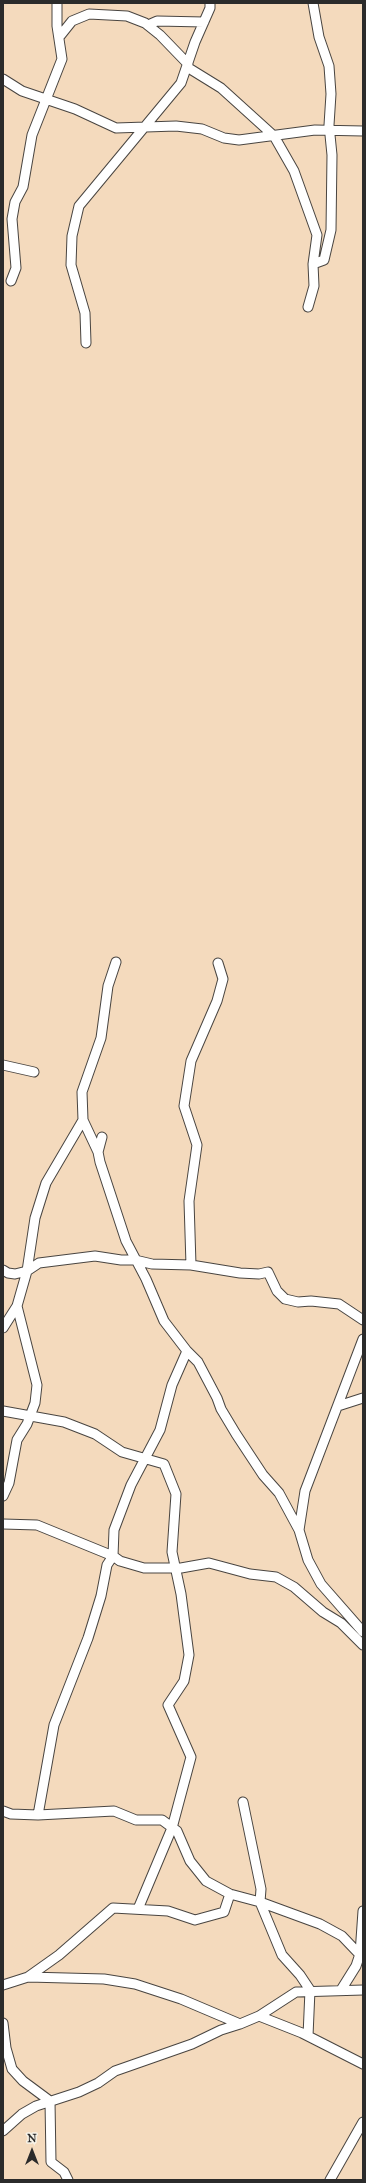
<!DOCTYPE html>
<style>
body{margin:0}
#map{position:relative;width:366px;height:2183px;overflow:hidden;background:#f4dabd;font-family:"IM FELL Great Primer",serif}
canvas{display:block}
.frame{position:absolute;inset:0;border:4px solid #2b2b2b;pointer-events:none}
.north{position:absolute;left:12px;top:2131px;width:40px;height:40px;-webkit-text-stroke:3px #f7f3e8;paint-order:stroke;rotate:0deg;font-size:11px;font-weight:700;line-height:16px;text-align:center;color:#2b2b2b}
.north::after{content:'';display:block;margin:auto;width:14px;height:18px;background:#2b2b2b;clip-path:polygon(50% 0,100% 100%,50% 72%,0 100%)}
</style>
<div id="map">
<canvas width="366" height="2183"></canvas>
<div class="frame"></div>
<div class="north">N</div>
</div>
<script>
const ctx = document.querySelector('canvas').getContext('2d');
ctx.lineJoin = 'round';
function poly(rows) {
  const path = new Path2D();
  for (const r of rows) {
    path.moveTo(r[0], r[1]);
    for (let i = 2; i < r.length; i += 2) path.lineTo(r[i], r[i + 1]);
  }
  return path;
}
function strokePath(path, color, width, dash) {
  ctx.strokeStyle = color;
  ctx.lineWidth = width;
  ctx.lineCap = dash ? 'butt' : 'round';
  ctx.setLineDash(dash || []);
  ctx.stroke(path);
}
const minor = poly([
 [148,25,157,21,204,22],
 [60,36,72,21,89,14,127,16,145,23,160,35,188,64],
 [187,67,221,88,274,136,294,171,317,235,313,264,314,286,308,307],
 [3,79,22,91,75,109,116,128,176,126,202,129,224,138,239,140,315,130,363,131],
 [313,264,324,260,331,230,332,155,329,125,331,94,329,66,319,37,313,3],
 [11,281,16,268,12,219,15,202,23,187,32,135,62,59,57,26,57,3],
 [86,343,85,313,71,265,72,236,79,206,181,83,195,42,210,8,210,3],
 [3,1065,34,1072],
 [83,1120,98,1152],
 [191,1265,189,1201,197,1145,184,1106,191,1061,217,1001,223,979,218,963],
 [3,1270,8,1273,15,1274,27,1271,39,1263,95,1256,121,1260,135,1260,152,1264,191,1265,240,1273,259,1274,268,1272,277,1291,285,1299,298,1302,311,1301,339,1304,363,1320],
 [3,1328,17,1306,27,1271,35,1218,46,1183,83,1120,82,1092,101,1038,108,986,116,962],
 [187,1351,198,1362,217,1398,221,1409,236,1434,263,1475,279,1493,299,1530,308,1560,321,1584,363,1632],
 [338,1406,363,1398],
 [3,1411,64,1422,95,1434,122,1452,164,1464,176,1494,172,1552,181,1594,189,1655,184,1681,168,1705,191,1757,172,1828,138,1909],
 [3,1496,9,1483,17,1440,27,1424,35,1403,37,1385,17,1306],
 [3,1524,37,1525,113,1556,120,1561,144,1568,181,1568,209,1563,250,1574,276,1577,294,1587,323,1612,341,1623,363,1645],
 [299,1530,305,1491,363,1339],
 [243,1802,261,1889,260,1902,282,1955,300,1975,310,1990,308,2036],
 [3,1811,11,1814,38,1815,114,1811,136,1820,162,1820,177,1831,190,1861,206,1881,230,1894,260,1902,320,1924,342,1936,363,1958],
 [38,1815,54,1725,88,1638,101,1596,107,1565,113,1556,114,1530,131,1485,160,1430,172,1385,187,1351,164,1321,146,1279,126,1241,100,1162,98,1152,102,1137],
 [28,1977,59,1955,113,1908,168,1911,195,1920,224,1912,230,1894],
 [3,1985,28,1977,104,1979,135,1984,181,1999,240,2024],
 [341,1990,356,1966,360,1954,363,1911],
 [259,2016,302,2033,363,2064],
 [3,2023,6,2048,12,2069,23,2081,50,2101,51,2162,64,2172,68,2180],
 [3,2131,22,2114,36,2106,79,2092,98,2083,115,2071,192,2044,221,2030,240,2024,259,2016,296,1992,363,1990],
 [330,2180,363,2122]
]);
strokePath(minor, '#494541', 11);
strokePath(minor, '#fff', 9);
</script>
